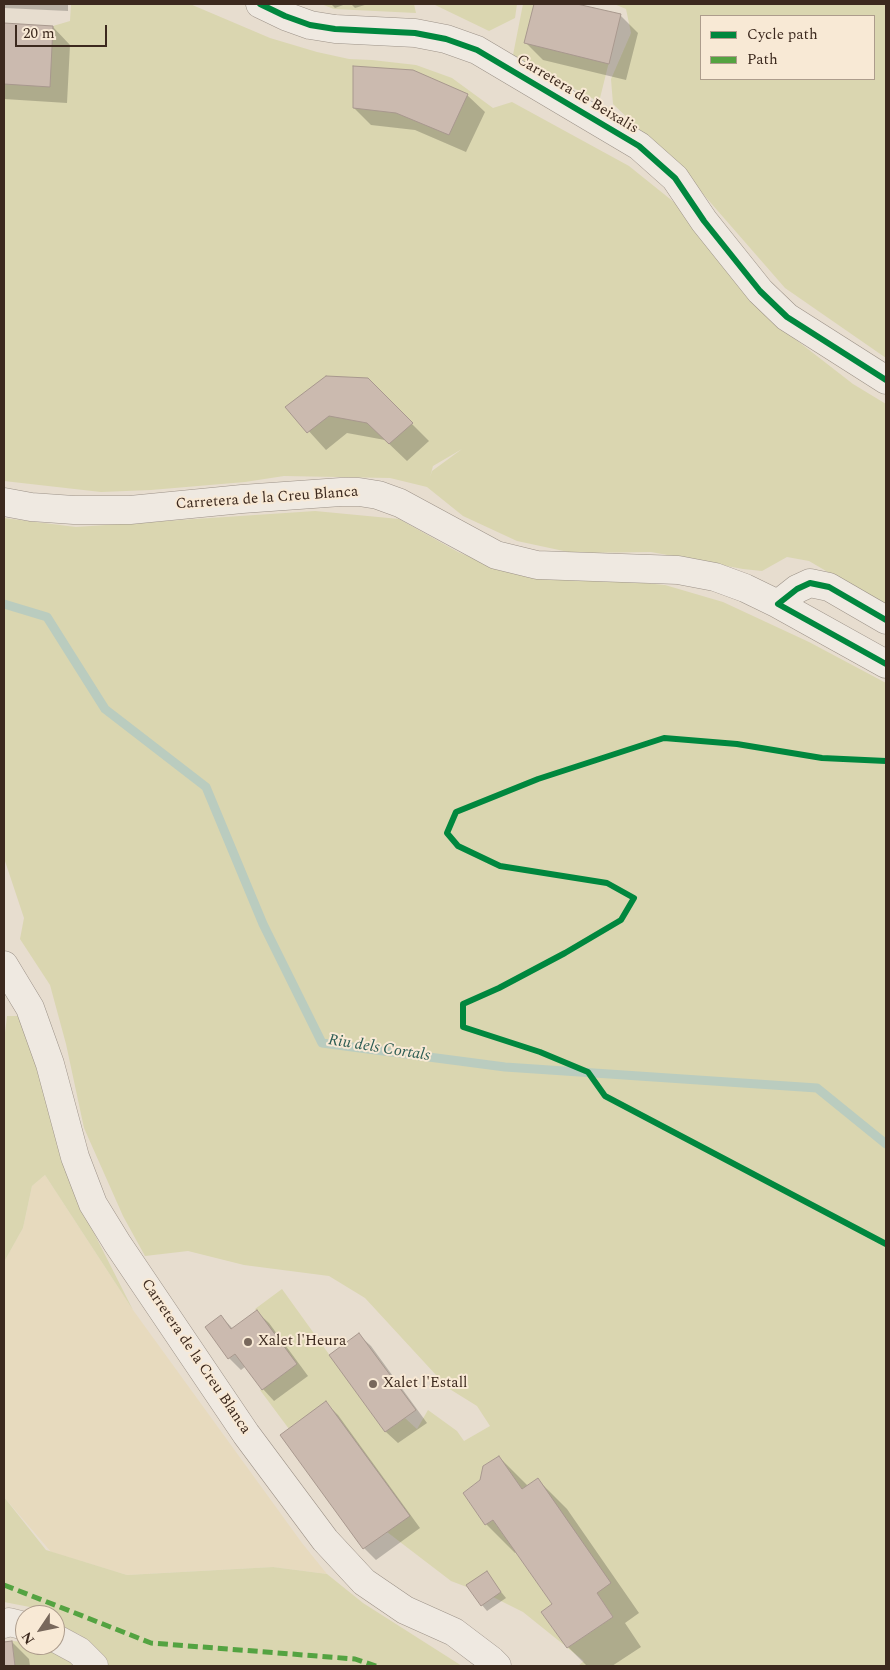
<!DOCTYPE html>
<style>
body{margin:0}
#map{position:relative;width:890px;height:1670px;overflow:hidden;background:#e7ddcf;font-family:Spectral,serif}
canvas{display:block}
.frame{position:absolute;inset:0;border:5px solid #3c291e;pointer-events:none}
.legend{position:absolute;left:700px;top:15px;width:175px;height:65px;box-sizing:border-box;background:#f8e9d5;border:1px solid #ad9c8c;margin:0;padding:6px 9px;list-style:none;font-size:15px;color:#3c291e}
.legend li{display:flex;align-items:center;gap:10px;height:25px}
.legend b{width:25px;border:1px solid #ad9c8c}
.north{position:absolute;left:15px;top:1605px;width:50px;height:50px;box-sizing:border-box;background:#f8e9d5;border:1px solid #ad9c8c;border-radius:50%;rotate:236deg;font-size:14px;font-weight:700;line-height:20px;text-align:center;color:#3c291e}
.north::after{content:'';display:block;margin:auto;width:18px;height:22px;background:#78685c;clip-path:polygon(50% 0,100% 100%,50% 72%,0 100%)}
.scale{position:absolute;left:15px;top:25px;width:92px;height:22px;box-sizing:border-box;border:2px solid #3c291e;border-top:0;padding-left:6px;font-size:15px;line-height:18px;white-space:nowrap;color:#3c291e;-webkit-text-stroke:4px #f8e9d5;paint-order:stroke}
</style>
<div id="map">
<canvas width="890" height="1670"></canvas>
<div class="frame"></div>
<ul class="legend">
<li><b style="height:6px;background:#00873e"></b>Cycle path</li>
<li><b style="height:6px;background:#54a341"></b>Path</li>
</ul>
<div class="north">N</div>
<div class="scale">20 m</div>
</div>
<script>
const ctx = document.querySelector('canvas').getContext('2d');
ctx.lineJoin = 'round';
function fillPath(path, color) {
  ctx.fillStyle = color;
  ctx.fill(path, 'evenodd');
}
function poly(rows) {
  const path = new Path2D();
  for (const r of rows) {
    path.moveTo(r[0], r[1]);
    for (let i = 2; i < r.length; i += 2) path.lineTo(r[i], r[i + 1]);
  }
  return path;
}
function strokePath(path, color, width, dash) {
  ctx.strokeStyle = color;
  ctx.lineWidth = width;
  ctx.lineCap = dash ? 'butt' : 'round';
  ctx.setLineDash(dash || []);
  ctx.stroke(path);
}
function write(font, color, halo, rows, align = 'center') {
  ctx.font = font + ' Spectral,serif';
  ctx.lineWidth = 4;
  ctx.setLineDash([]);
  ctx.textBaseline = 'middle';
  ctx.strokeStyle = halo;
  ctx.fillStyle = color;
  for (const [text, x, y, turn = 0] of rows) {
    ctx.save();
    ctx.translate(x, y);
    ctx.rotate((+turn || 0) * Math.PI / 180);
    ctx.textAlign = isNaN(turn) ? turn : align;
    if (halo) ctx.strokeText(text, 0, 0);
    ctx.fillText(text, 0, 0);
    ctx.restore();
  }
}
fillPath(poly([
 [45,1175,133,1310,302,1543,327,1574,273,1567,127,1575,51,1552,4,1497,4,1262,23,1228,32,1186]
]), '#e7dabe');
fillPath(poly([
 [71,4,190,4,270,38,317,52,349,59,372,60,416,65,452,78,493,108,512,102,629,166,685,211,786,332,853,384,886,404,886,604,879,602,809,561,787,557,762,571,743,569,651,552,573,553,517,541,463,516,427,487,390,478,284,476,245,482,151,490,101,492,4,481,4,23,53,26,70,21],
 [462,449,432,471,430,477,433,466],
 [321,4,414,4,416,13,334,9],
 [433,4,517,4,515,18,489,31],
 [523,4,577,4,621,14,599,102,513,55],
 [614,4,886,4,886,358,785,288,683,171,613,104,611,79,631,33,626,9],
 [701,16,874,16,874,79,701,79],
 [315,511,399,519,458,552,499,569,665,585,723,602,809,642,886,683,886,1666,578,1666,584,1661,523,1612,493,1597,451,1581,387,1532,409,1515,327,1402,289,1429,260,1390,297,1364,255,1309,282,1289,385,1432,405,1418,417,1429,428,1410,457,1431,464,1441,490,1426,477,1406,448,1388,365,1298,329,1276,244,1265,188,1251,145,1256,123,1216,84,1128,66,1044,50,985,20,939,24,918,4,858,4,518,76,527],
 [499,1456,522,1489,538,1478,597,1593,613,1617,567,1648,541,1612,552,1604,493,1520,485,1525,463,1493,480,1480,483,1466],
 [7,1016,18,1016,45,1082,56,1140,95,1235,133,1310,45,1175,32,1186,23,1228,4,1262,4,1041],
 [4,1497,46,1550,127,1575,273,1567,327,1574,363,1603,462,1666,109,1666,79,1634,60,1629,55,1625,55,1615,43,1615,35,1608,4,1602],
 [12,1641,25,1642,25,1645,45,1645,77,1666,15,1666]
]), '#dad6b0');
fillPath(poly([
 [4,4,68,4,68,11,4,8],
 [331,4,346,4,335,8],
 [351,4,368,4,355,8],
 [535,4,572,4,620,15,638,33,626,80,543,60,526,43],
 [4,24,53,27,70,45,67,103,4,99],
 [467,95,485,112,466,152,415,130,371,125,354,108],
 [367,379,429,441,407,461,385,440,347,433,326,450,287,407],
 [257,1312,269,1323,308,1376,274,1401,263,1389,246,1366,241,1370,229,1358,221,1316,233,1329],
 [359,1335,371,1346,427,1423,398,1443,386,1432,330,1355],
 [326,1403,338,1415,420,1528,376,1560,364,1548,282,1435],
 [499,1457,528,1486,538,1480,567,1509,639,1613,625,1623,641,1647,612,1666,587,1666,568,1647,543,1612,554,1605,517,1552,515,1553,486,1524,481,1481],
 [486,1573,506,1598,487,1611,482,1605],
 [4,1641,5,1643,12,1642,29,1659,30,1666,4,1666]
]), '#0003');
strokePath(poly([
 [4,604,47,617,105,709,206,787,263,924,322,1043,505,1067,817,1088,886,1144]
]), '#baccbf', 9);
const building = poly([
 [534,4,577,4,621,14,609,64,524,43,534,4],
 [4,23,53,26,50,87,4,84,4,23],
 [353,66,413,70,468,94,449,135,396,113,353,108,353,66],
 [326,376,368,378,413,423,389,444,367,423,329,416,307,433,285,407,326,376],
 [257,1310,297,1364,262,1390,235,1354,228,1359,205,1327,221,1315,231,1329,257,1310],
 [359,1333,416,1410,385,1432,329,1355,359,1333],
 [326,1401,410,1516,363,1549,280,1435,326,1401],
 [499,1456,522,1489,538,1478,611,1583,597,1593,613,1617,567,1648,541,1612,552,1604,493,1520,485,1525,463,1493,480,1480,483,1466,499,1456],
 [487,1571,501,1592,481,1606,466,1585,487,1571],
 [12,1641,15,1666,4,1666,4,1642,12,1641]
]);
fillPath(building, '#cbbaaf');
strokePath(building, '#a8988e', 1);
const street = poly([
 [4,1624,9,1622,25,1626],
 [55,1638,79,1651,94,1666]
]);
const secondary = poly([
 [260,4,285,16,310,25,335,29,415,33,446,39,477,50,639,146,675,178,704,221,760,291,787,317,886,380],
 [4,502,31,507,74,510,130,510,242,499,341,492,359,492,378,495,400,503,496,555,537,565,678,570,715,577,745,588,778,604,886,664],
 [778,604,797,589,810,583,829,587,886,620],
 [4,965,30,1008,50,1064,75,1157,93,1204,117,1243,246,1434,325,1540,364,1582,405,1610,454,1632,491,1660,497,1666]
]);
strokePath(street, '#aca297', 29);
strokePath(secondary, '#9c9288', 29);
strokePath(street, '#efe9e1', 28);
strokePath(secondary, '#efe9e1', 28);
strokePath(poly([
 [4,1585,151,1643,355,1659,376,1666]
]), '#54a341', 5, [10, 5]);
strokePath(poly([
 [260,4,285,16,310,25,335,29,415,33,446,39,477,50,639,146,675,178,704,221,760,291,787,317,886,380],
 [886,620,829,587,810,583,797,589,778,604,886,664],
 [886,761,822,758,737,744,664,738,538,779,456,812,447,833,458,846,500,866,607,883,634,898,621,920,565,953,499,988,463,1004,463,1027,540,1052,588,1072,605,1096,886,1244]
]), '#00873e', 6);
for (const [x, y, r, color] of [
 [248,1342,5,"#78685c"],
 [373,1384,5,"#78685c"]
]) {
  const dot = new Path2D();
  dot.arc(x, y, r, 0, 2 * Math.PI);
  ctx.fillStyle = color;
  ctx.fill(dot);
  strokePath(dot, '#f8e9d5', 2);
}
write('15px', '#3c291e', '#f8e9d5', [
 ["Carretera de Beixalis",577,95,31],
 ["Carretera de la Creu Blanca",267,499,-4],
 ["Carretera de la Creu Blanca",195,1357,56]
]);
write('15px', '#3c291e', '#f8e9d5', [
 ["Xalet l'Heura",258,1342],
 ["Xalet l'Estall",383,1384]
], 'left');
write('italic 16px', '#2d5d54', '#f8e9d5', [
 ["Riu dels Cortals",379,1049,9]
]);
</script>
